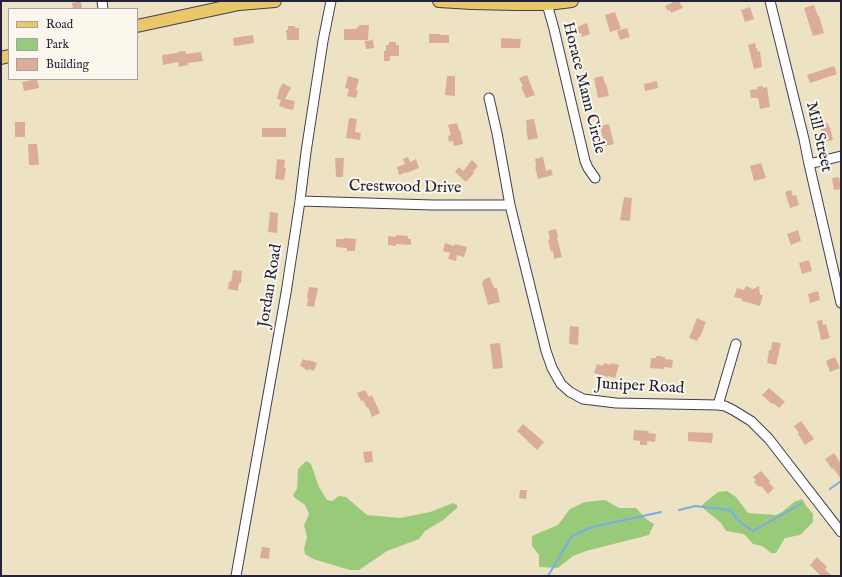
<!DOCTYPE html>
<style>
body{margin:0}
#map{position:relative;width:842px;height:577px;overflow:hidden;background:#ede3c4;font-family:"IM FELL English",serif}
canvas{display:block}
.frame{position:absolute;inset:0;border:2px solid #22223b;pointer-events:none}
.legend{position:absolute;left:8px;top:8px;width:130px;height:72px;box-sizing:border-box;background:#fbf7ec;border:1px solid #a4a2a5;margin:0;padding:5px 7px;list-style:none;font-size:12px;color:#22223b}
.legend li{display:flex;align-items:center;gap:8px;height:20px}
.legend b{width:20px;border:1px solid #a4a2a5}
</style>
<div id="map">
<canvas width="842" height="577"></canvas>
<div class="frame"></div>
<ul class="legend">
<li><b style="height:5px;background:#eac769"></b>Road</li>
<li><b style="height:11px;background:#99ca7a"></b>Park</li>
<li><b style="height:11px;background:#dbad97"></b>Building</li>
</ul>
</div>
<script>
const ctx = document.querySelector('canvas').getContext('2d');
ctx.lineJoin = 'round';
function fillPath(path, color) {
  ctx.fillStyle = color;
  ctx.fill(path, 'evenodd');
}
function poly(rows) {
  const path = new Path2D();
  for (const r of rows) {
    path.moveTo(r[0], r[1]);
    for (let i = 2; i < r.length; i += 2) path.lineTo(r[i], r[i + 1]);
  }
  return path;
}
function strokePath(path, color, width, dash) {
  ctx.strokeStyle = color;
  ctx.lineWidth = width;
  ctx.lineCap = dash ? 'butt' : 'round';
  ctx.setLineDash(dash || []);
  ctx.stroke(path);
}
function write(font, color, halo, rows, align = 'center') {
  ctx.font = font + ' "IM FELL English",serif';
  ctx.lineWidth = 4;
  ctx.setLineDash([]);
  ctx.textBaseline = 'middle';
  ctx.strokeStyle = halo;
  ctx.fillStyle = color;
  for (const [text, x, y, turn = 0] of rows) {
    ctx.save();
    ctx.translate(x, y);
    ctx.rotate((+turn || 0) * Math.PI / 180);
    ctx.textAlign = isNaN(turn) ? turn : align;
    if (halo) ctx.strokeText(text, 0, 0);
    ctx.fillText(text, 0, 0);
    ctx.restore();
  }
}
fillPath(poly([
 [306,461,311,464,319,487,327,500,332,501,339,496,346,497,367,515,400,518,430,512,453,503,457,505,457,508,443,520,425,531,419,539,387,551,359,570,350,570,313,559,305,554,304,549,307,537,304,525,309,514,305,505,295,498,293,495,297,489,298,469],
 [727,491,736,497,748,513,776,515,782,512,794,502,802,499,807,507,813,514,813,522,800,535,785,538,776,553,771,553,762,546,753,544,744,534,726,531,721,523,704,509,702,505,718,492],
 [605,500,619,508,636,508,646,519,654,524,649,535,586,551,573,556,558,568,539,567,539,555,532,546,532,537,534,535,558,525,570,509,585,502]
]), '#99ca7a');
strokePath(poly([
 [830,489,841,481],
 [679,510,695,506,730,510,740,522,753,531,801,504],
 [548,576,572,536,592,527,661,512]
]), '#79abe5', 2);
fillPath(poly([
 [81,1,82,9,73,9,72,3],
 [676,1,679,1,683,8,671,13,670,10,668,11,665,6],
 [814,5,818,16,819,16,824,33,813,36,804,8],
 [750,7,754,19,745,22,741,10],
 [615,12,621,29,610,32,605,15],
 [587,23,590,34,582,37,581,33,577,34,576,28,579,27,579,26],
 [359,25,369,25,368,40,344,40,344,29,357,29,357,27,359,27],
 [288,26,295,26,295,28,299,28,299,40,287,40,286,30,288,30],
 [627,28,630,37,620,40,617,31],
 [429,34,440,34,440,35,449,35,449,43,429,43],
 [253,35,254,43,234,46,233,38],
 [501,38,521,39,520,48,501,48],
 [373,40,374,48,366,49,365,41],
 [389,42,396,42,396,45,399,45,399,56,390,56,390,61,384,61,384,51,386,51,386,45,389,45],
 [755,43,756,48,757,48,758,52,760,51,762,67,754,69,748,45],
 [185,51,186,54,201,52,203,61,188,63,188,65,179,67,178,62,163,65,162,55,177,53,177,52],
 [834,66,837,74,810,83,807,75],
 [527,75,535,95,526,98,521,87,523,86,519,78],
 [348,76,359,79,356,90,358,91,356,98,347,96,349,89,345,88],
 [447,76,455,76,455,96,445,95],
 [603,76,605,84,606,83,609,96,598,98,594,78],
 [37,79,39,88,24,91,22,82],
 [657,81,658,88,645,91,644,84],
 [283,83,291,88,285,99,295,101,293,110,284,108,284,107,279,106,281,100,277,99,279,90],
 [763,86,763,88,767,87,770,107,760,109,758,98,751,98,750,90,758,89,757,87],
 [349,118,357,119,355,132,361,133,360,140,346,138],
 [534,119,538,138,528,140,526,129,527,128,526,120],
 [15,122,25,122,25,137,15,137],
 [457,123,459,130,460,130,463,144,454,146,453,141,449,142,448,136,451,135,448,125],
 [828,123,829,127,830,127,833,140,824,142,821,129,822,128,822,125],
 [609,124,614,144,605,146,600,126],
 [262,128,286,128,286,137,262,137],
 [28,144,37,144,39,165,29,165],
 [408,157,410,162,416,159,419,168,407,173,407,172,399,175,397,167,405,164,403,159],
 [543,157,546,171,551,169,553,175,538,179,535,167,536,167,535,159],
 [335,158,344,158,343,177,336,177],
 [277,159,285,160,284,168,286,168,284,180,275,179],
 [472,160,478,166,473,172,474,173,466,182,455,172,459,167,463,171],
 [761,163,766,178,754,181,750,166],
 [839,177,841,189,834,190,832,178],
 [791,190,793,196,796,195,799,205,790,208,785,192],
 [624,197,632,198,630,221,620,220],
 [270,212,278,213,277,233,268,232],
 [556,229,558,237,557,238,562,257,554,259,553,251,551,252,548,240,550,239,548,231],
 [798,230,801,241,791,245,787,234],
 [396,235,408,236,408,239,411,239,411,245,396,244,396,246,388,245,388,236,396,237],
 [344,238,356,239,355,251,347,251,347,248,336,247,336,239,344,239],
 [445,243,454,246,455,244,467,247,464,257,457,255,456,261,448,259,450,253,443,251],
 [809,260,812,271,802,274,799,263],
 [233,270,242,271,241,283,239,283,238,291,228,289,229,281,231,282],
 [490,277,493,286,494,285,494,288,497,288,500,302,488,305,482,283,483,282,483,280],
 [746,286,753,289,759,286,760,295,763,295,760,306,742,301,742,299,734,297,737,288,744,290],
 [309,287,318,288,314,307,307,306,308,298,307,298],
 [818,291,820,300,810,303,808,294],
 [697,318,706,322,700,337,699,337,697,341,689,338],
 [822,320,823,325,826,324,830,338,821,340,817,321],
 [570,326,579,327,578,345,569,344],
 [772,342,781,343,776,365,767,363,769,350,771,350],
 [500,343,503,368,493,369,490,344],
 [656,356,662,356,662,357,665,357,665,359,673,360,672,368,664,367,664,369,650,368,651,358,656,358],
 [835,357,840,368,830,372,826,361],
 [303,359,308,361,309,360,317,363,314,371,309,369,309,371,303,368,303,367,300,366],
 [604,363,611,365,611,363,619,365,615,378,608,376,607,377,594,373,597,364,603,366],
 [769,388,785,402,779,408,773,403,772,404,762,395],
 [365,390,369,397,372,395,380,413,372,417,368,407,367,408,363,400,361,401,357,393],
 [801,421,814,439,805,445,798,434,799,433,794,426],
 [523,424,544,442,537,450,517,431],
 [634,430,649,431,648,433,656,434,655,442,647,441,647,445,640,445,640,441,633,440],
 [688,432,713,433,712,443,688,441],
 [372,451,373,462,365,463,363,452],
 [834,453,841,464,841,479,833,468,832,469,825,459],
 [761,471,770,481,769,483,774,488,768,494,761,486,759,487,754,482,756,480,753,477],
 [520,490,527,490,526,499,519,498],
 [262,547,270,548,269,559,260,558],
 [817,557,827,567,825,569,832,576,821,576,810,565]
]), '#dbad97');
const minor = poly([
 [102,1,103,9],
 [770,1,804,139,809,164,841,303],
 [547,4,554,29,585,161,588,168,595,178],
 [489,98,497,133,510,205,546,351,552,368,561,384,570,392,583,399,616,403,718,405,725,406,733,410,751,421,769,439,841,532],
 [809,164,841,156],
 [300,201,433,205,510,205],
 [718,405,736,344],
 [236,576,286,293,300,201,306,152,323,41,331,1]
]);
const major = poly([
 [439,1,472,3,517,4,547,4,572,1],
 [137,26,239,4,275,1],
 [1,58,9,56]
]);
strokePath(minor, '#403f50', 11);
strokePath(major, '#403f50', 14);
strokePath(minor, '#fff', 9);
strokePath(major, '#eac769', 12);
write('16px', '#22223b', '#fbf7ec', [
 ["Horace Mann Circle",583,88,76],
 ["Mill Street",818,137,77],
 ["Crestwood Drive",405,188,1],
 ["Jordan Road",271,286,-81],
 ["Juniper Road",640,387,3]
]);
</script>
